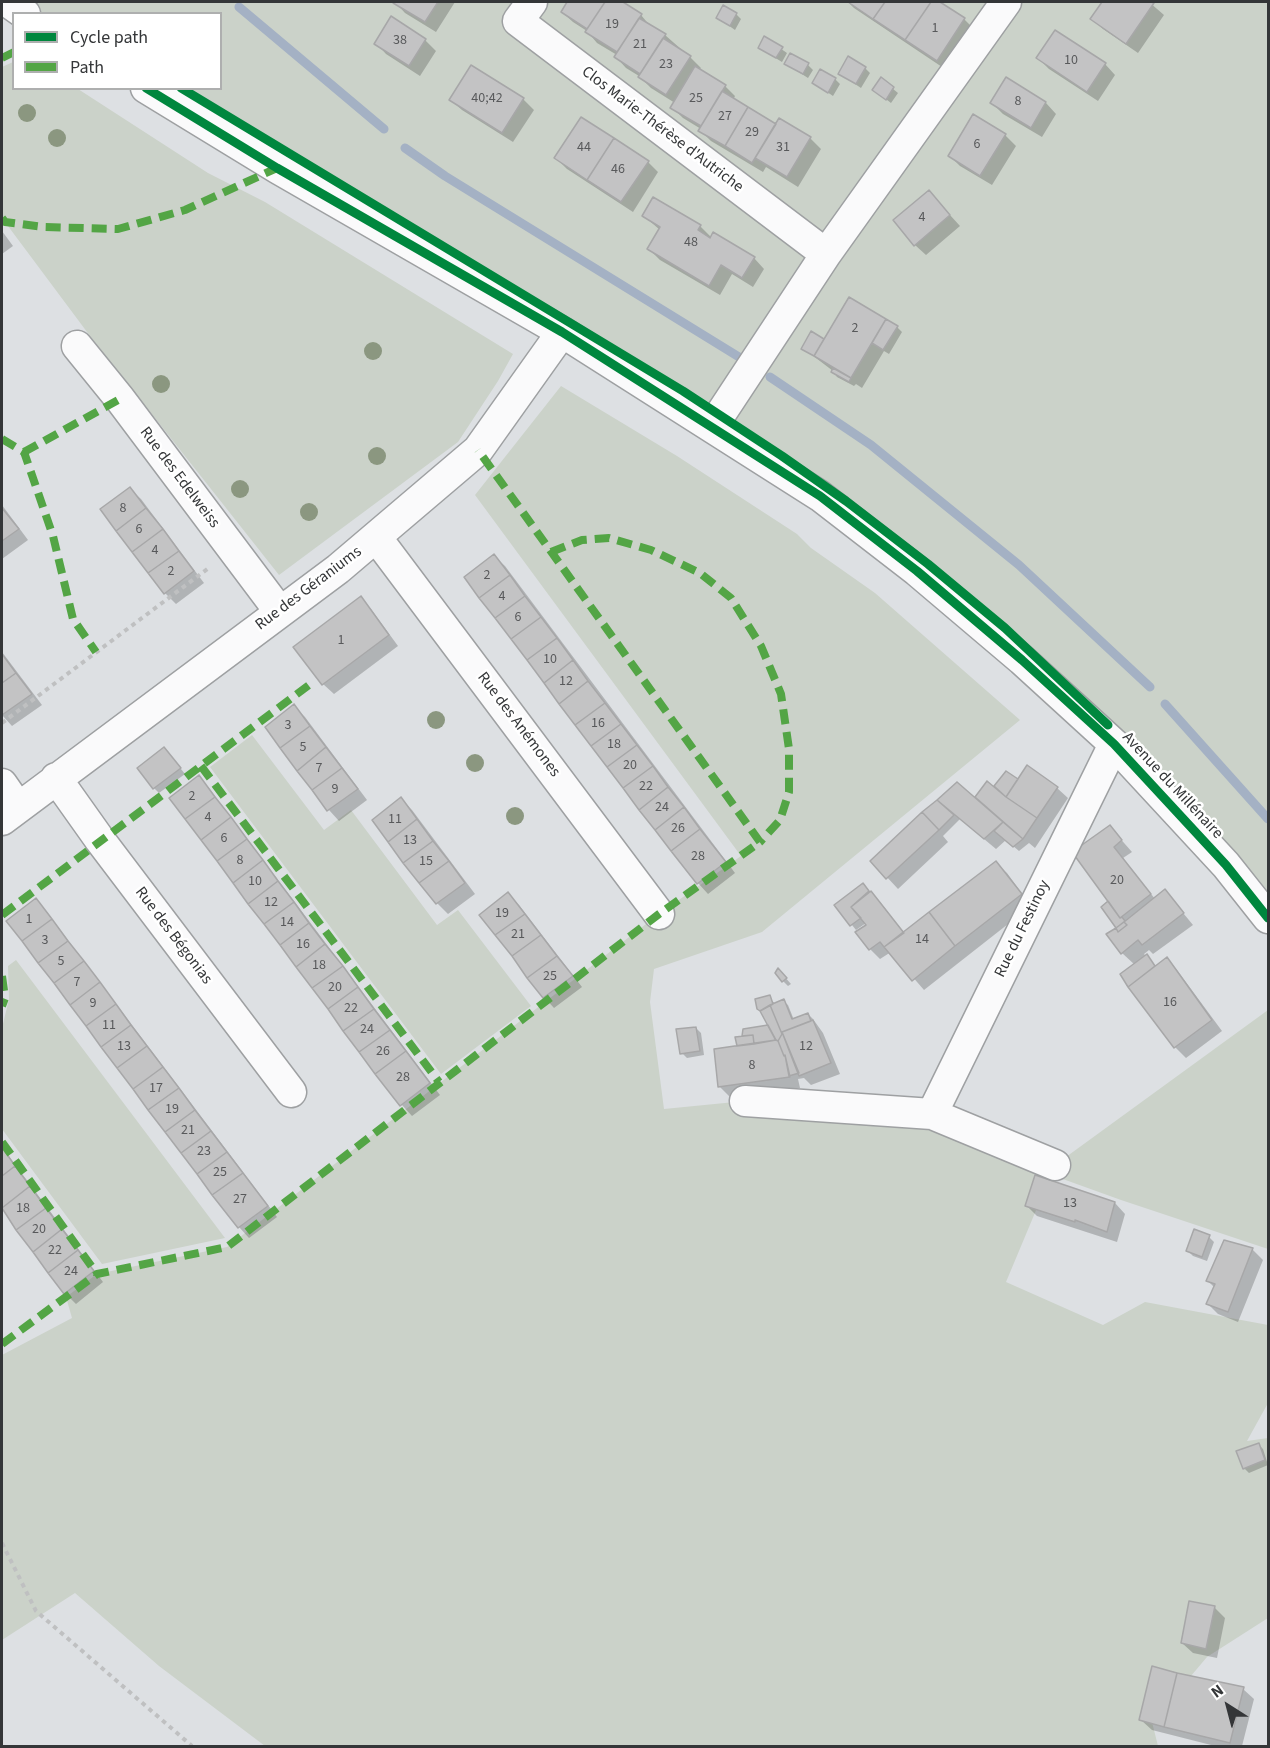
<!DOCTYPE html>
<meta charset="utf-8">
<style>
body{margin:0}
#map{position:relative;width:1270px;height:1748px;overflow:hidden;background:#dde0e3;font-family:"Source Sans 3",sans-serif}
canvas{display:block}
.frame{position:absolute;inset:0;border:3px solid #343638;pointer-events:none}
.legend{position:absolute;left:12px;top:12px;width:210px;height:78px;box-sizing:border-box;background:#fff;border:2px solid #aeafaf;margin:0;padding:8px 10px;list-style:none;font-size:18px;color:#343638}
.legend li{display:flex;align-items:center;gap:12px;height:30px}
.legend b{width:30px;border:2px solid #aeafaf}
.north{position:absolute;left:1198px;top:1676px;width:60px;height:60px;-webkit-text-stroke:4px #fff;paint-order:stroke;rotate:324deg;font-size:16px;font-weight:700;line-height:24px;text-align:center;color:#343638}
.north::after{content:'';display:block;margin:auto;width:21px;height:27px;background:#343638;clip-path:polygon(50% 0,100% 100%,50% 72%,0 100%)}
</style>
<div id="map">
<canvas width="1270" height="1748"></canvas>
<div class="frame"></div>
<ul class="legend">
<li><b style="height:8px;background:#00873e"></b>Cycle path</li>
<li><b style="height:8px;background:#53a545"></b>Path</li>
</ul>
<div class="north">N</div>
</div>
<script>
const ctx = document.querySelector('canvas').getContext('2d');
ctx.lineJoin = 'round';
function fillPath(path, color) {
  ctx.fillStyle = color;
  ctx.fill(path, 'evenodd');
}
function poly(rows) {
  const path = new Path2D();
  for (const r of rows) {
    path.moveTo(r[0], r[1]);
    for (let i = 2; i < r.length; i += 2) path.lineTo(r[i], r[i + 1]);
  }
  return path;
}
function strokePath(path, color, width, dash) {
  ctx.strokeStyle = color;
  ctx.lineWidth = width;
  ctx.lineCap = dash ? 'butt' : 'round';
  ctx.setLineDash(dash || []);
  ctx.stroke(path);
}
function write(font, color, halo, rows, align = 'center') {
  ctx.font = font + ' "Source Sans 3",sans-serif';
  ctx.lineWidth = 5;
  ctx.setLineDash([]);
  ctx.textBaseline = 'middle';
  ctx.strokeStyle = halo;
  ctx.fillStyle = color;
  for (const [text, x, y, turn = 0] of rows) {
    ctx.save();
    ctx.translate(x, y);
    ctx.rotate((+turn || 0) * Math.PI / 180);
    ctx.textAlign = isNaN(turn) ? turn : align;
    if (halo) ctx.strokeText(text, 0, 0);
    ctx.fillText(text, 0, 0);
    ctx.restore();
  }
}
fillPath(poly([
 [8,2,1268,2,1268,918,917,571,146,89,220,88,220,14,25,13],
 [13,62,14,88,78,89,208,173,265,202,513,354,498,381,458,442,279,575,90,336,2,218,2,67],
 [561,386,677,456,797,534,811,548,875,593,1020,720,762,932,654,969,650,1002,664,1109,745,1101,932,1114,1055,1165,1268,1010,1268,1249,1121,1200,1060,1178,1055,1165,1006,1282,1103,1325,1145,1302,1268,1325,1268,1403,1247,1441,1268,1438,1268,1618,1207,1657,1152,1722,1158,1746,265,1746,159,1666,75,1593,2,1640,2,1355,72,1318,66,1297,97,1274,227,1247,659,914,741,856,475,495],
 [252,735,324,830,351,810,437,925,458,910,531,1006,441,1074,210,767],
 [16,960,225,1238,102,1264,2,1129,2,1028,9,999,8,966]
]), '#cbd2c9');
fillPath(poly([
 [395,2,455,2,436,32,405,13],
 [569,2,622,2,641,15,651,27,665,35,690,57,701,68,699,70,725,86,735,96,733,100,776,126,810,138,821,149,798,187,766,167,763,172,711,141,700,130,701,129,683,118,672,107,675,103,651,88,639,76,626,68,616,57,617,55,597,43,587,31,573,22,562,12],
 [848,2,938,2,964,19,975,30,948,71,854,8],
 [1104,2,1149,2,1164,15,1138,53,1103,29,1092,19],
 [736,14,741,19,735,30,718,18],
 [392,19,425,40,436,51,420,76,386,54,376,43],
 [765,38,787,53,782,62,759,48],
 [1038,58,1105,64,1115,75,1098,101,1049,69],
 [786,64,808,65,813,70,808,78],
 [865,68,870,73,861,88,840,74],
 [835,79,840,84,833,96,814,83],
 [1007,79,1046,103,1056,114,1042,137,1003,114,992,103],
 [882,80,898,93,891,103,874,90],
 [523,99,534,110,513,142,462,110,451,100],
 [1005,135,1016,146,992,185,960,166,950,156],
 [556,158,648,162,658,172,633,212,567,169],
 [929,192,960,226,926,255,915,245],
 [644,216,700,226,711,237,754,258,764,269,753,287,732,274,720,295,660,260,649,249,660,230],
 [2,231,13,246,2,254],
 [849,299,897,327,902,332,889,354,884,351,862,388,856,384,854,386,837,377,833,371,803,348,812,333,825,341],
 [130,489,141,499,204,583,176,604,165,593,102,510],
 [2,505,28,540,2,559],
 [494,556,505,566,735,873,708,894,698,883],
 [360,598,371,609,398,646,334,694,323,684],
 [2,652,42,705,12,726,2,715],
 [294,706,305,717,367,800,339,821,329,810,267,727],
 [169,754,185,774,159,793,154,788],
 [199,777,209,788,440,1095,412,1116,402,1105,171,798],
 [1019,781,1057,788,1068,798,1035,848,1029,843,1019,851,1006,840,996,849,960,819,943,836,948,842,898,889,872,861,957,784,975,799,987,783,1000,793],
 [401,799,412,810,475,894,448,914,437,903],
 [1110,827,1132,852,1123,858,1155,899,1165,891,1193,925,1153,954,1149,950,1144,954,1156,967,1167,959,1177,970,1222,1031,1186,1058,1175,1047,1122,975,1135,965,1122,953,1118,928,1103,907,1110,902],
 [996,863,1007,873,1031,906,924,990,891,952,880,959,870,949,868,925,866,923,856,930,836,905,862,885,881,903,905,934],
 [508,894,519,905,582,987,554,1008,544,997],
 [36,900,46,911,277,1217,249,1238,239,1227],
 [783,975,791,984,788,986,783,981],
 [769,997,775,1004,783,1001,788,1005,794,1020,808,1014,813,1019,823,1033,840,1074,811,1085,804,1078,798,1079,800,1088,730,1097,720,1087,740,1047,744,1030,770,1027],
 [696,1028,701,1033,704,1055,687,1058,682,1053],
 [2,1147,103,1282,76,1304,65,1293,2,1208],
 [1115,1203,1125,1214,1117,1242,1037,1216,1026,1205],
 [1209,1237,1214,1242,1207,1261,1193,1256,1188,1251],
 [1252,1249,1263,1260,1238,1322,1218,1314,1208,1304,1215,1288,1208,1281],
 [1258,1444,1263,1449,1268,1465,1249,1473,1244,1468],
 [1214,1607,1225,1618,1217,1658,1193,1653,1182,1643],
 [1154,1667,1243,1689,1254,1699,1242,1746,1215,1746,1152,1730,1141,1720]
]), '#0003');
strokePath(poly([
 [239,7,384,129],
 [405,148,445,176,739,357],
 [770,377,871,445,1019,565,1150,687],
 [1165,704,1268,819]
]), '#a4b1c4', 9);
const building = poly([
 [567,2,605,2,587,29,561,12,567,2],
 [605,2,623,2,642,14,617,52,585,32,605,2],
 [848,2,885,2,873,19,848,2],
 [885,2,931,2,905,40,873,19,885,2],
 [931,2,940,2,965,18,937,61,905,40,931,2],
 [1102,2,1151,2,1154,3,1126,44,1090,19,1102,2],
 [393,3,393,2,438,2,425,22,393,3],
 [723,5,737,13,730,26,716,18,723,5],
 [391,16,426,39,409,66,374,44,391,16],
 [639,18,666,34,640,74,614,57,639,18],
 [1055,30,1106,63,1087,92,1036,58,1055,30],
 [764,36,783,47,776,58,758,48,764,36],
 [663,38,691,56,666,95,638,77,663,38],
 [790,53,809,63,803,74,784,64,790,53],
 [848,56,866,67,856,84,838,74,848,56],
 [471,65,524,98,502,133,449,100,471,65],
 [695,66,726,85,701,126,670,108,695,66],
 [820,69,836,78,828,93,812,83,820,69],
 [881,77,894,87,886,100,872,90,881,77],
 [1006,77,1046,102,1031,128,990,103,1006,77],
 [722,91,748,107,725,146,698,131,722,91],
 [748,107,776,124,752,163,725,146,748,107],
 [973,114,1006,134,980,176,948,156,973,114],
 [581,117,614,138,587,180,554,158,581,117],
 [779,118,811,137,787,177,755,158,779,118],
 [614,138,649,161,621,202,587,180,614,138],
 [929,190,950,215,914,246,893,220,929,190],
 [653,197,701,225,698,230,710,238,713,232,755,257,742,278,721,265,709,286,647,249,660,227,642,216,653,197],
 [849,297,886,319,851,378,814,356,849,297],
 [886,319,898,326,883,350,872,343,886,319],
 [811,331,824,339,814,356,801,349,811,331],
 [833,368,851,378,849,382,831,372,833,368],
 [130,487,146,508,116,531,100,509,130,487],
 [2,508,19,529,2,541,2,508],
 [146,508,163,529,132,552,116,531,146,508],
 [163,529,179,551,148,573,132,552,163,529],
 [179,551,194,571,164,594,148,573,179,551],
 [494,554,510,575,479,598,464,577,494,554],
 [510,575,525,596,495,618,479,598,510,575],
 [361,596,389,635,322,685,293,647,361,596],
 [525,596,541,617,511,639,495,618,525,596],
 [541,617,557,638,527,660,511,639,541,617],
 [557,638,573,660,544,683,527,660,557,638],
 [2,654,16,673,2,683,2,654],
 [573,660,588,681,559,704,544,683,573,660],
 [16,673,32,694,2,715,2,683,16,673],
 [588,681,605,703,575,725,559,704,588,681],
 [605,703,621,724,591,746,575,725,605,703],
 [294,704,310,726,280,748,265,727,294,704],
 [621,724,637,745,607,767,591,746,621,724],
 [310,726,326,747,297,771,280,748,310,726],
 [637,745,653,766,623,788,607,767,637,745],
 [164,747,181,768,153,789,137,768,164,747],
 [326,747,342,768,312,790,297,771,326,747],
 [1027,765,1058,787,1037,818,1006,797,1027,765],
 [653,766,668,787,639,810,623,788,653,766],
 [342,768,358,789,327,811,312,790,342,768],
 [1006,771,1018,779,1006,797,994,786,1006,771],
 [199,775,215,797,185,819,169,798,199,775],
 [987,781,1006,797,1037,818,1023,839,975,797,987,781],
 [957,782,1003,822,984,839,937,800,957,782],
 [668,787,684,807,655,830,639,810,668,787],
 [215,797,231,817,201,840,185,819,215,797],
 [401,797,417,819,388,842,372,820,401,797],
 [937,800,954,815,939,830,922,812,937,800],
 [684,807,700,829,671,851,655,830,684,807],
 [922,812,939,830,886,879,870,861,922,812],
 [231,817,247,839,217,861,201,840,231,817],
 [417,819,433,841,403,863,388,842,417,819],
 [1003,822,1023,839,1013,847,994,831,1003,822],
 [1110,825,1122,840,1114,847,1151,894,1120,918,1072,852,1110,825],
 [700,829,726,862,697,884,671,851,700,829],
 [247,839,263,860,233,883,217,861,247,839],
 [433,841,449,861,419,883,403,863,433,841],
 [263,860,278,881,248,904,233,883,263,860],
 [449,861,465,883,436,904,419,883,449,861],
 [996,861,1022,894,955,946,929,912,996,861],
 [278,881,294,902,264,924,248,904,278,881],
 [863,883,869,891,851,907,861,918,850,926,834,905,863,883],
 [1165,889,1184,913,1142,945,1138,940,1121,954,1106,934,1116,928,1118,932,1127,925,1124,922,1165,889],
 [871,891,904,933,884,947,880,942,869,950,855,932,866,925,851,907,871,891],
 [508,892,525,914,495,935,479,915,508,892],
 [36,898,52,919,22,941,6,921,36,898],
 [1108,901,1120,918,1122,917,1125,921,1116,928,1101,907,1108,901],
 [294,902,309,923,280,945,264,924,294,902],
 [929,912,955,946,912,981,884,947,929,912],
 [525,914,541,935,512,956,495,935,525,914],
 [52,919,68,941,38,963,22,941,52,919],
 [1124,922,1127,925,1118,932,1116,928,1124,922],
 [309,923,325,944,296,967,280,945,309,923],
 [541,935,557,956,527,978,512,956,541,935],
 [68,941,84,961,54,983,38,963,68,941],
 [325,944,343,966,312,988,296,967,325,944],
 [1147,954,1155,966,1128,987,1120,974,1147,954],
 [557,956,573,976,543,998,527,978,557,956],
 [1167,957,1212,1020,1174,1048,1128,987,1167,957],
 [84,961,100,982,70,1005,54,983,84,961],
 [343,966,358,987,328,1009,312,988,343,966],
 [778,968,787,978,782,982,775,973,778,968],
 [100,982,116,1004,86,1026,70,1005,100,982],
 [358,987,374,1009,343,1031,328,1009,358,987],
 [770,995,773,1004,760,1011,757,1009,755,999,770,995],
 [784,999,792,1019,808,1013,811,1021,782,1032,799,1073,789,1076,785,1055,784,1056,778,1041,782,1034,770,1005,784,999],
 [116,1004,131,1025,101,1047,86,1026,116,1004],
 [770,1005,782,1034,778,1041,775,1039,760,1011,770,1005],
 [374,1009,390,1030,359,1052,343,1031,374,1009],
 [813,1020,831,1063,799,1076,782,1032,813,1020],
 [131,1025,147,1046,117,1068,101,1047,131,1025],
 [768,1025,776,1040,754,1044,753,1035,742,1036,743,1029,768,1025],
 [696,1027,700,1051,680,1054,676,1029,696,1027],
 [390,1030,406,1051,375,1074,359,1052,390,1030],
 [753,1035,754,1044,737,1046,735,1037,753,1035],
 [776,1040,778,1041,784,1056,785,1055,790,1077,718,1087,714,1049,776,1040],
 [147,1046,163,1067,133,1089,117,1068,147,1046],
 [406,1051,430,1083,400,1106,375,1074,406,1051],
 [163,1067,179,1088,148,1110,133,1089,163,1067],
 [179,1088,195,1110,165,1132,148,1110,179,1088],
 [195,1110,211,1131,181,1153,165,1132,195,1110],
 [211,1131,227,1152,197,1174,181,1153,211,1131],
 [2,1147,15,1166,2,1176,2,1147],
 [227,1152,243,1173,212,1195,197,1174,227,1152],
 [15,1166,30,1186,2,1208,2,1176,15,1166],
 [243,1173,268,1206,238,1228,212,1195,243,1173],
 [1035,1175,1115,1202,1107,1232,1075,1220,1075,1222,1025,1206,1035,1175],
 [30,1186,46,1208,16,1230,2,1208,30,1186],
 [46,1208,62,1229,33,1252,16,1230,46,1208],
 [62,1229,78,1250,48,1273,33,1252,62,1229],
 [1194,1229,1210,1235,1202,1257,1186,1251,1194,1229],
 [1224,1240,1253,1248,1228,1312,1206,1304,1215,1284,1206,1281,1224,1240],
 [78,1250,94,1271,64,1294,48,1273,78,1250],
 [1259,1443,1265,1460,1243,1469,1236,1451,1259,1443],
 [1189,1601,1215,1606,1206,1649,1181,1643,1189,1601],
 [1152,1666,1177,1673,1164,1727,1139,1720,1152,1666],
 [1177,1673,1244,1687,1230,1743,1164,1727,1177,1673]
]);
fillPath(building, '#c3c3c4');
strokePath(building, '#a7a7a8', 1.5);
const minor = poly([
 [8,2,25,14],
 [532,2,518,21,826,254],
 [146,88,277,168,562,332,820,496,917,571,1022,660,1114,744,1226,865,1268,918],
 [77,346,120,399,280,612],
 [712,427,826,254,1006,2],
 [376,537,659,914],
 [56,778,100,840,291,1092],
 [2,784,18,807],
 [2,820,338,569,478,450,562,332],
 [745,1101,932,1114],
 [1055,1165,932,1114,1114,744]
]);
strokePath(minor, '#9ea0a2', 33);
strokePath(poly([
 [2,723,210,567],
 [2,1543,36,1611,192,1746]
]), '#bfc0c1', 4, [4.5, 4.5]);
strokePath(minor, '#fafafb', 30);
strokePath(poly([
 [2,58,14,52],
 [2,218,5,222,44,227,118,229,185,210,277,168],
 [2,439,24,452,53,536,73,619,96,652],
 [24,452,120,399],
 [551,552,582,540,609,538,651,550,700,573,731,598,761,646,781,694,789,749,789,792,780,820,760,842],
 [201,766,439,1082],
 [2,915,309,685],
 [2,976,5,998,2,1006],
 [2,1142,97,1274],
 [2,1344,97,1274,227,1247,659,914,760,842,478,450]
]), '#53a545', 8, [15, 8]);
strokePath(poly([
 [146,88,277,168,562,332,820,496,917,571,1022,660,1114,744,1226,865,1268,918],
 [181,88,683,391,782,456,846,501,928,564,1005,628,1108,725]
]), '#00873e', 9);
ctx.fillStyle = '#8b9780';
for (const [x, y] of [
 [27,113],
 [57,138],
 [373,351],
 [161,384],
 [377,456],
 [240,489],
 [309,512],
 [436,720],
 [475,763],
 [515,816]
]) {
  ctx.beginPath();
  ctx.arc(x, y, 9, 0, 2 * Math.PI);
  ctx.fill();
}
write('14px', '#58595b', null, [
 ["19",612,25],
 ["1",935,29],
 ["38",400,41],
 ["21",640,45],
 ["10",1071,61],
 ["23",666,65],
 ["40;42",487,99],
 ["25",696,99],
 ["8",1018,102],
 ["27",725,117],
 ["29",752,133],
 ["6",977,145],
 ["44",584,148],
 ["31",783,148],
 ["46",618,170],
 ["4",922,218],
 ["48",691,243],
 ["2",855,329],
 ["8",123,509],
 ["6",139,530],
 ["4",155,551],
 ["2",171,572],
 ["2",487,576],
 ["4",502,597],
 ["6",518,618],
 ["1",341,641],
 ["10",550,660],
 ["12",566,682],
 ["16",598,724],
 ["3",288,726],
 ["18",614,745],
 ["5",303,748],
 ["20",630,766],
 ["7",319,769],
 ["22",646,787],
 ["9",335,790],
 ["2",192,797],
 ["24",662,808],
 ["4",208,818],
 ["11",395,820],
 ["26",678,829],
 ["6",224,839],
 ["13",410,841],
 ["28",698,857],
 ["8",240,861],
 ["15",426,862],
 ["20",1117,881],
 ["10",255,882],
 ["12",271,903],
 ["19",502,914],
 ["1",29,920],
 ["14",287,923],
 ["21",518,935],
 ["14",922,940],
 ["3",45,941],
 ["16",303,945],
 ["5",61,962],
 ["18",319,966],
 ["25",550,977],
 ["7",77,983],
 ["20",335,988],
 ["16",1170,1003],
 ["9",93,1004],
 ["22",351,1009],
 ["11",109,1026],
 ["24",367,1030],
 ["13",124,1047],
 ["12",806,1047],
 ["26",383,1052],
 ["8",752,1066],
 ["28",403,1078],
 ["17",156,1089],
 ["19",172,1110],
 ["21",188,1131],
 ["23",204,1152],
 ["25",220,1173],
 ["27",240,1200],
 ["13",1070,1204],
 ["18",23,1209],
 ["20",39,1230],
 ["22",55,1251],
 ["24",71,1272]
]);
write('16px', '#343638', '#fff', [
 ["Clos Marie-Thérèse d'Autriche",662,130,37],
 ["Rue des Edelweiss",179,478,53],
 ["Rue des Géraniums",309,589,-37],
 ["Rue des Anémones",518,725,53],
 ["Avenue du Millénaire",1172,786,47],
 ["Rue du Festinoy",1023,929,-64],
 ["Rue des Bégonias",173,936,53]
]);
</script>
